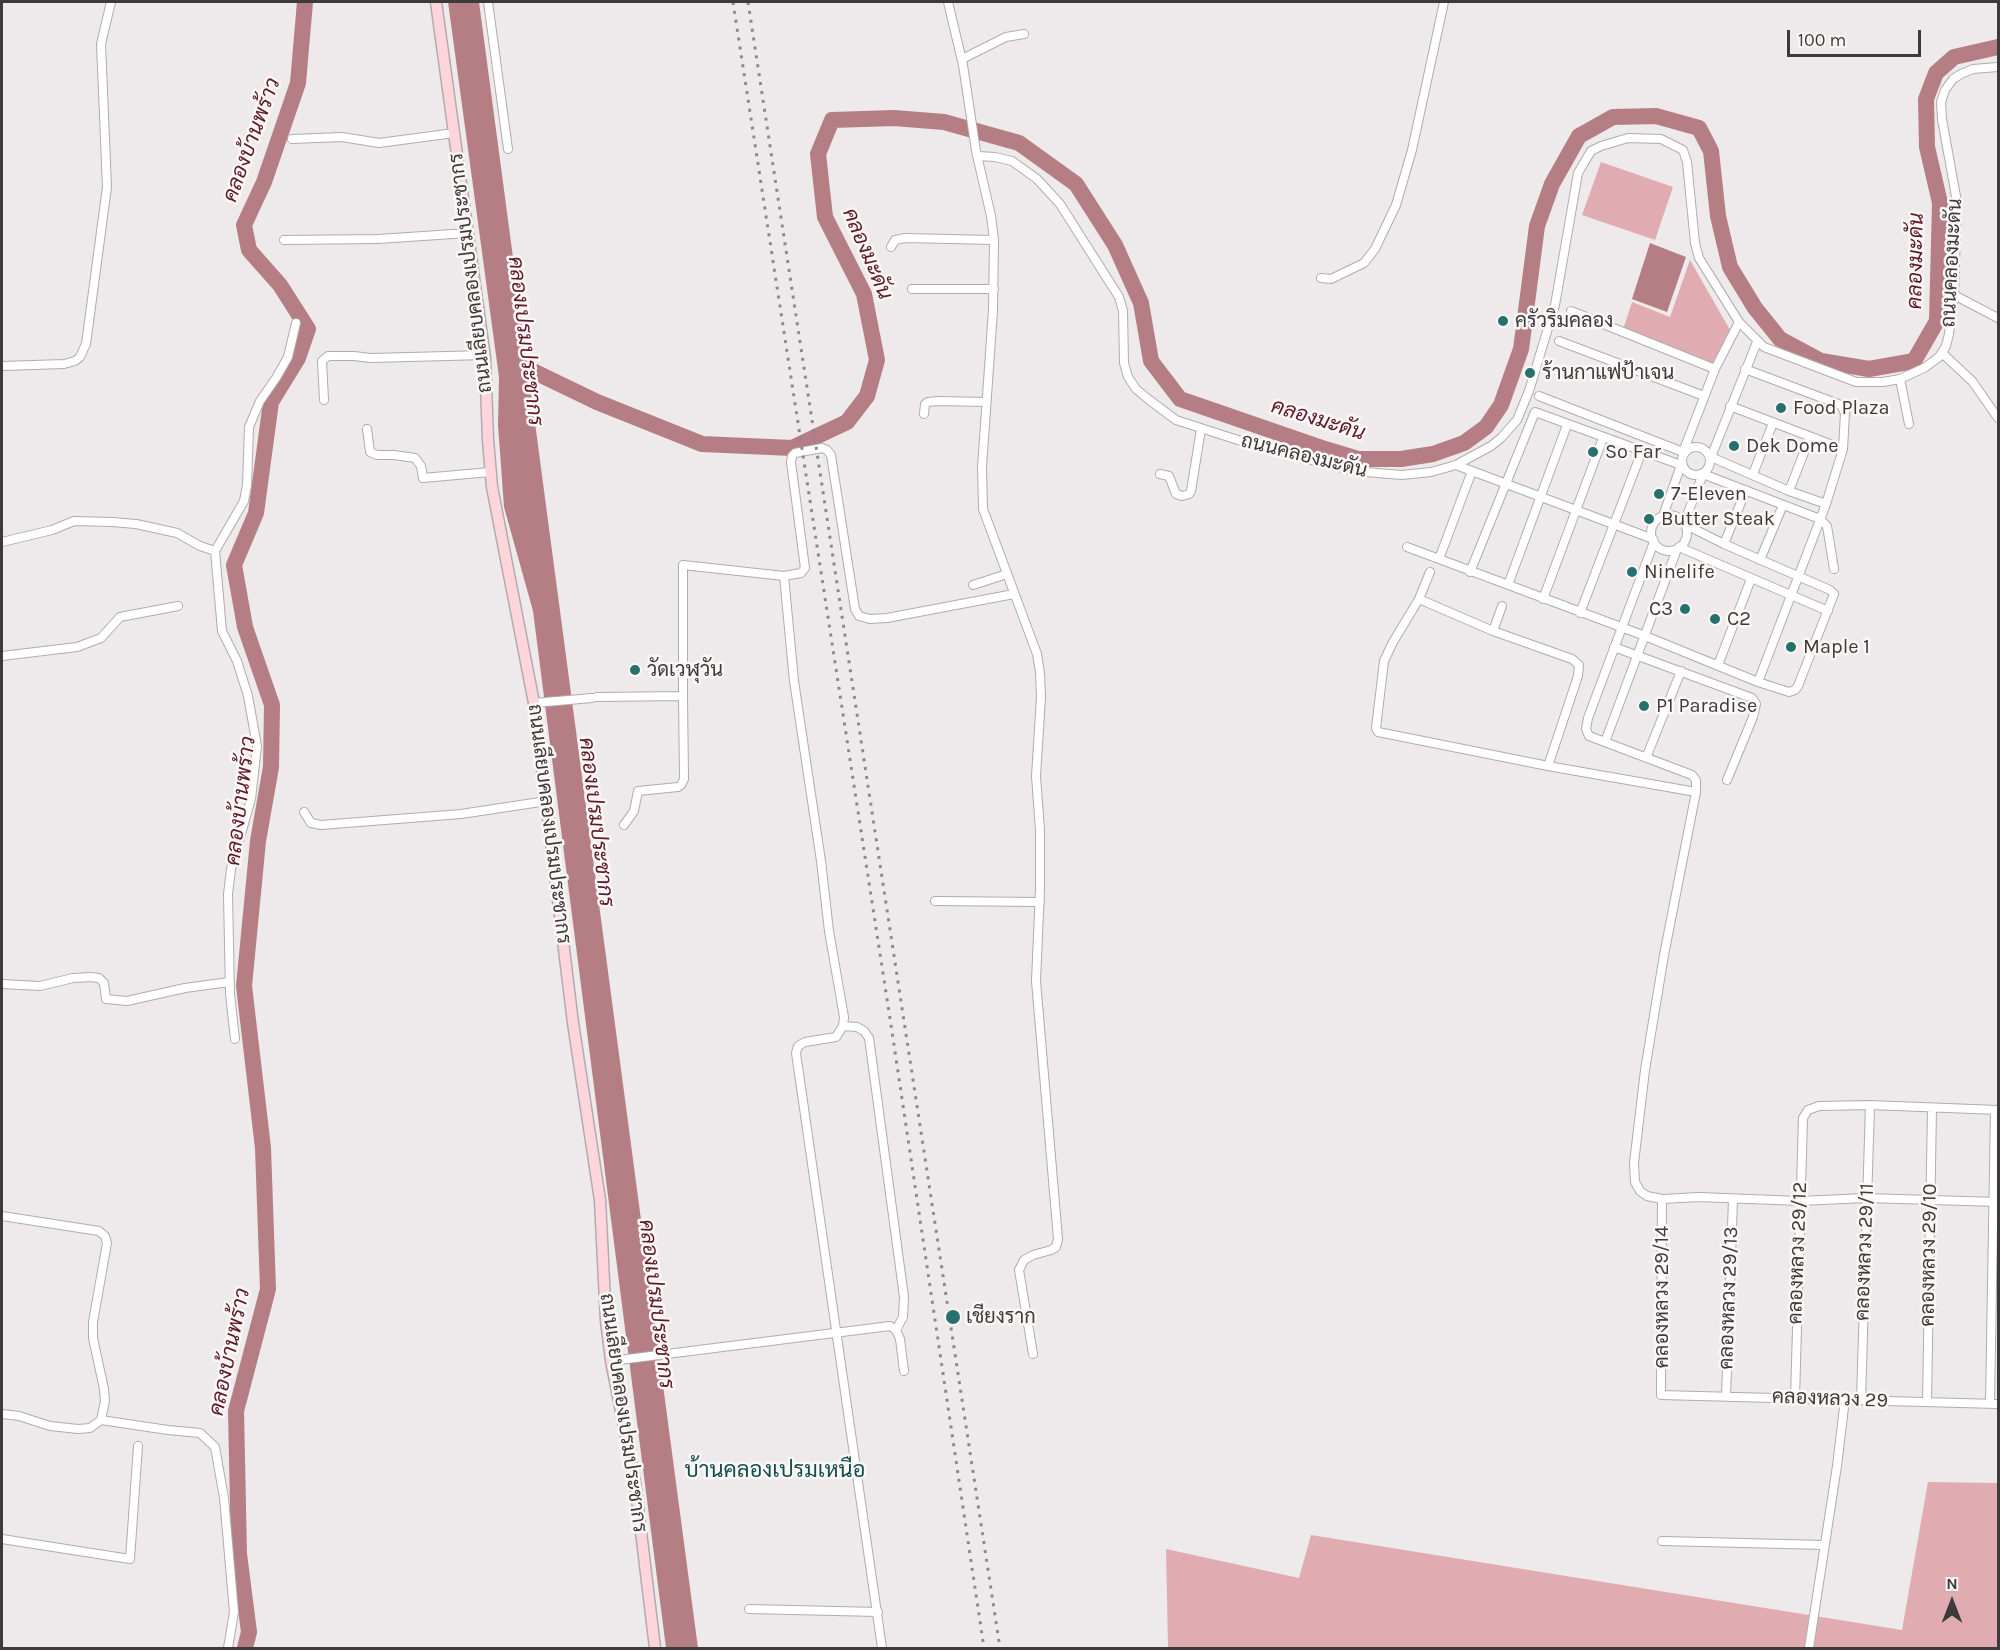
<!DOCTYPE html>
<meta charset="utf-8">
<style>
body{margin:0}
#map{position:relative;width:2000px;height:1650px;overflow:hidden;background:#eee9ea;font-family:Karla,sans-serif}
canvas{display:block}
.frame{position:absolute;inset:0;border:3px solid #3c3a3a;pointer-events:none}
.north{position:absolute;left:1922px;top:1572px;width:60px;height:60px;-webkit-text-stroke:4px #fcf7f7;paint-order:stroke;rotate:0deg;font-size:16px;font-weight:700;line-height:24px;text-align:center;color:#3c3a3a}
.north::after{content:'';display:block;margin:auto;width:21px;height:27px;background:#3c3a3a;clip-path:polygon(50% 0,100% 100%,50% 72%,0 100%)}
.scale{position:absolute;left:1787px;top:30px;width:134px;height:27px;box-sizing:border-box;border:3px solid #3c3a3a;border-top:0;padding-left:8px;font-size:18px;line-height:21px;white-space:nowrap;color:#3c3a3a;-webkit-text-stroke:4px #fcf7f7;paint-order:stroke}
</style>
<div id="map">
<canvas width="2000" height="1650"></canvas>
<div class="frame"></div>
<div class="north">N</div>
<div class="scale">100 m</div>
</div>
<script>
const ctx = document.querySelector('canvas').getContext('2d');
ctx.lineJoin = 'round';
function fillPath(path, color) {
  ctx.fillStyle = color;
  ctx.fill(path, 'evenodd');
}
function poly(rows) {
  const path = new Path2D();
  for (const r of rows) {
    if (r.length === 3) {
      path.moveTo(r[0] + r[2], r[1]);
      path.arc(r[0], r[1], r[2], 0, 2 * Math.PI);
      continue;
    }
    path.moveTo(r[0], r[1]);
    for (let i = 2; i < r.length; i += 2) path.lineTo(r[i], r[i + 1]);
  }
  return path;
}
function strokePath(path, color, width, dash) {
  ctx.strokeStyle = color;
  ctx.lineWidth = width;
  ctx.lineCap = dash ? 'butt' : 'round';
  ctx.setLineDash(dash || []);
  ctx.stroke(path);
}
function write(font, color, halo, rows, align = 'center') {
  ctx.font = font + ' Karla,Sarabun,sans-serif';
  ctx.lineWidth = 5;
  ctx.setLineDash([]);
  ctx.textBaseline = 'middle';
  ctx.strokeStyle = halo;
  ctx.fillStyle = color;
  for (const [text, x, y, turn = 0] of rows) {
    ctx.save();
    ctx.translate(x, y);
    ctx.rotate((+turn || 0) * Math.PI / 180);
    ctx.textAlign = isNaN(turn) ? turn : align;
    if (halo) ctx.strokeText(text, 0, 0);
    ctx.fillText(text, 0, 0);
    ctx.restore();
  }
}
fillPath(poly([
 [1601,162,1673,187,1655,240,1582,215],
 [1690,260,1730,330,1712,366,1623,330,1632,302,1670,317],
 [1928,1482,1998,1483,1998,1648,1168,1648,1166,1549,1299,1578,1311,1535,1902,1630]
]), '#e1acb1');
fillPath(poly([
 [448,2,479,2,698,1648,666,1648,533,611,504,507,498,425,499,377],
 [1650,243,1686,257,1667,312,1632,299]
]), '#b57e84');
strokePath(poly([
 [512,361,597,402,702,444,792,448,847,422,867,396,877,360,864,294,825,217,818,154,832,120,894,118,944,122,1019,143,1076,184,1115,245,1141,303,1151,361,1180,399,1325,449,1358,459,1401,459,1433,454,1464,443,1486,427,1501,405,1521,349,1537,226,1552,184,1579,136,1613,117,1656,116,1699,128,1711,151,1718,216,1730,267,1755,308,1780,339,1821,361,1869,369,1914,361,1937,321,1940,203,1927,147,1926,99,1936,73,1954,57,1998,47],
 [245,1648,249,1632,239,1554,236,1411,268,1289,263,1148,244,986,258,841,271,767,272,705,245,627,234,565,256,513,271,402,298,358,308,329,280,285,249,250,244,225,264,182,298,83,305,2]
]), '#b57e84', 16);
const street = poly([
 [488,2,508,149],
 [948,2,963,65,976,151,991,216,994,240,993,310,982,467,983,509,1037,654,1040,673,1041,697,1036,776,1040,830,1040,889,1036,981,1058,1239,1056,1247,1051,1250,1033,1255,1024,1260,1019,1270,1033,1354],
 [962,59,1006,37,1024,34],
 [292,139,342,137,379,143,454,133],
 [978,156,995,157,1012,161,1037,179,1060,204,1119,297,1123,311,1124,363,1128,377,1136,389,1148,399,1176,420,1244,442,1353,471,1402,475,1431,472,1456,465,1491,446,1501,438,1517,420,1529,391,1555,305,1578,173,1591,151,1601,146,1628,138,1661,139,1683,150,1687,162,1695,243,1699,258,1739,322,1764,347,1856,382,1883,382,1900,379,1924,368,1939,357,1946,346,1949,334,1954,295,1957,202,1942,119,1941,102,1945,90,1953,79,1961,74,1973,69,1998,67],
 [284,240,378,239,468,233],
 [891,247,895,240,905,238,994,240],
 [1321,278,1331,279,1364,263,1375,249,1396,205,1412,150,1444,2],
 [912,289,994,289],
 [1954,295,1998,318],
 [1571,311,1715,369],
 [1559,341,1704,396],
 [1757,342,1711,457,1789,491,1826,504],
 [1942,353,1972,381,1998,418],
 [2,366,64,364,75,361,80,357,86,344,107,187,101,44,111,2],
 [1745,369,1841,405,1845,413,1843,449,1826,504,1758,682],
 [1900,379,1909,424],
 [1539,396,1683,452,1715,369,1739,322],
 [324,400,322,361,328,356,354,356,371,358,485,355],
 [1730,406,1843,449],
 [924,414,925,404,928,402,938,401,986,402],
 [367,429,370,452,377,455,394,455,415,458,421,466,423,478,490,472],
 [1696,461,14],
 [1456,465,1653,539],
 [1160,474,1169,476,1176,494,1182,496,1189,494,1191,491,1201,429],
 [1753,474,1773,423],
 [1789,491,1810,437],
 [1669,533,18],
 [1684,523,1703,474,1820,519,1827,526,1834,569],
 [2,542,52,530,74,521,112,522,136,524,177,533,200,546,215,551],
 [1654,542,1588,718,1586,729,1589,736,1692,775,1696,780,1696,792,1664,955,1645,1070,1634,1163,1635,1182,1640,1191,1647,1196,1662,1199,1699,1197,1799,1201,1866,1198,1998,1202],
 [1724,544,1746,490],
 [1407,547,1645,636,1758,682,1789,692,1795,690,1798,686,1834,594,1830,590,1724,544,1686,525],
 [1679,547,1828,611],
 [1439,559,1472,471],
 [1760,560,1783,505],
 [1470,572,1535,412,1681,465,1663,516],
 [784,576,794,681,821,861,829,931,844,1017,843,1026,836,1037,805,1042,798,1046,796,1053,882,1648],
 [973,585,1007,574],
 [1508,585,1567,425],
 [1419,599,1430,572],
 [1543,599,1603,438],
 [1580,613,1642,451],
 [1493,631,1419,599,1393,642,1384,661,1376,728,1378,732,1548,766,1578,676,1579,665,1572,659,1493,631,1502,606],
 [1614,647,1752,698,1756,704,1753,717,1727,780],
 [2,656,77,647,101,638,120,617,178,606],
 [1718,665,1751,579],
 [597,697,683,696,683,565,784,576,801,573,805,568,791,462,792,456,795,453,822,448,827,450,831,455,855,609,859,616,870,619,887,618,1014,594],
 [534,703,592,698],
 [1605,742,1677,549],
 [1646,758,1681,671],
 [1548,766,1696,792],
 [304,812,311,823,321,825,461,814,547,801],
 [624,825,634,811,638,791,678,787,681,785,684,779,683,696],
 [935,901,1040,902],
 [2,984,40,986,73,978,91,977,99,978,104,983,106,999,127,1001,185,988,229,982],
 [843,1026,857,1027,864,1031,869,1038,904,1297,903,1317,896,1330],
 [235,1039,230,994,228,894,231,869,251,799,257,746,248,696,237,661,222,631,215,551,244,501,247,485,249,427,260,401,276,378,288,357,296,323],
 [1662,1199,1661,1395,1998,1404],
 [2,1216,99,1231,105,1236,107,1243,93,1322,93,1338,104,1389,105,1401,101,1420,90,1428,78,1429,50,1426,19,1416,2,1414],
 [611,1361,890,1326,896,1330,900,1339,904,1371],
 [1726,1396,1733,1199],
 [1795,1398,1803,1118,1808,1110,1819,1106,1870,1105,1998,1110],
 [1861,1400,1870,1105],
 [1927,1402,1932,1108],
 [1990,1403,1995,1110],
 [101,1420,168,1430,200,1433,215,1447,224,1498,234,1612,228,1648],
 [2,1539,130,1559,138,1446],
 [1662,1541,1825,1545],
 [749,1609,878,1612],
 [1809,1648,1837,1466,1845,1399]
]);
const secondary = poly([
 [436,2,485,358,488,440,492,487,534,703,573,1023,600,1200,606,1321,611,1361,635,1482,655,1648]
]);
strokePath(street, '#b1acac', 10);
strokePath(secondary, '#b1acac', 13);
strokePath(street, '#fff', 8);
strokePath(secondary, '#ffd5dc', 10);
strokePath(poly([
 [733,2,891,1025,984,1648],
 [748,2,1000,1648]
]), '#8d8a8a', 3, [3, 6]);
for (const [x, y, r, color] of [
 [1503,321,6,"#26706e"],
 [1530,373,6,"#26706e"],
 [1781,408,6,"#26706e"],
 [1734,446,6,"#26706e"],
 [1593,452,6,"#26706e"],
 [1659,494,6,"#26706e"],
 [1649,519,6,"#26706e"],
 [1632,572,6,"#26706e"],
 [1685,609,6,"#26706e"],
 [1715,619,6,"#26706e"],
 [1791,647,6,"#26706e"],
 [635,670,6,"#26706e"],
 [1644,706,6,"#26706e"],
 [953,1317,8,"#26706e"]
]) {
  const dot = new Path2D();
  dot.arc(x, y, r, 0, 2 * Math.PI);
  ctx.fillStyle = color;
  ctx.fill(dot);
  strokePath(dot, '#fcf7f7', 2);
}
write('20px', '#3c3a3a', '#fcf7f7', [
 ["ถนนคลองมะดัน",1952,263,-87],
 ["ถนนเลียบคลองเปรมประชากร",471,273,-97],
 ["ถนนคลองมะดัน",1304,456,14],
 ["ถนนเลียบคลองเปรมประชากร",549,824,83],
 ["คลองหลวง 29/11",1865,1252,-88],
 ["คลองหลวง 29/12",1798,1253,-88],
 ["คลองหลวง 29/10",1929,1255,-89],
 ["คลองหลวง 29/14",1662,1297,-90],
 ["คลองหลวง 29/13",1729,1298,-88],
 ["คลองหลวง 29",1830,1399,2],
 ["ถนนเลียบคลองเปรมประชากร",623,1413,82]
]);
write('20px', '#3c3a3a', '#fcf7f7', [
 ["ครัวริมคลอง",1515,321],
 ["ร้านกาแฟป้าเจน",1542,373],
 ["Food Plaza",1793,408],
 ["Dek Dome",1746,446],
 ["So Far",1605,452],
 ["7-Eleven",1671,494],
 ["Butter Steak",1661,519],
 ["Ninelife",1644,572],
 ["C3",1673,609,"right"],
 ["C2",1727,619],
 ["Maple 1",1803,647],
 ["วัดเวฬุวัน",647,670],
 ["P1 Paradise",1656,706],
 ["เชียงราก",966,1317]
], 'left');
write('italic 21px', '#5c1826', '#fcf7f7', [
 ["คลองบ้านพร้าว",252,140,-70],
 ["คลองมะดัน",867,254,67],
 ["คลองมะดัน",1916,261,-89],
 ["คลองเปรมประชากร",525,341,83],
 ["คลองมะดัน",1318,420,17],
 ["คลองบ้านพร้าว",241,801,-83],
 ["คลองเปรมประชากร",596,822,83],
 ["คลองเปรมประชากร",656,1304,83],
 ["คลองบ้านพร้าว",230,1352,-78]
]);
write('22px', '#114f4d', '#fcf7f7', [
 ["บ้านคลองเปรมเหนือ",775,1471]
]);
</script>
